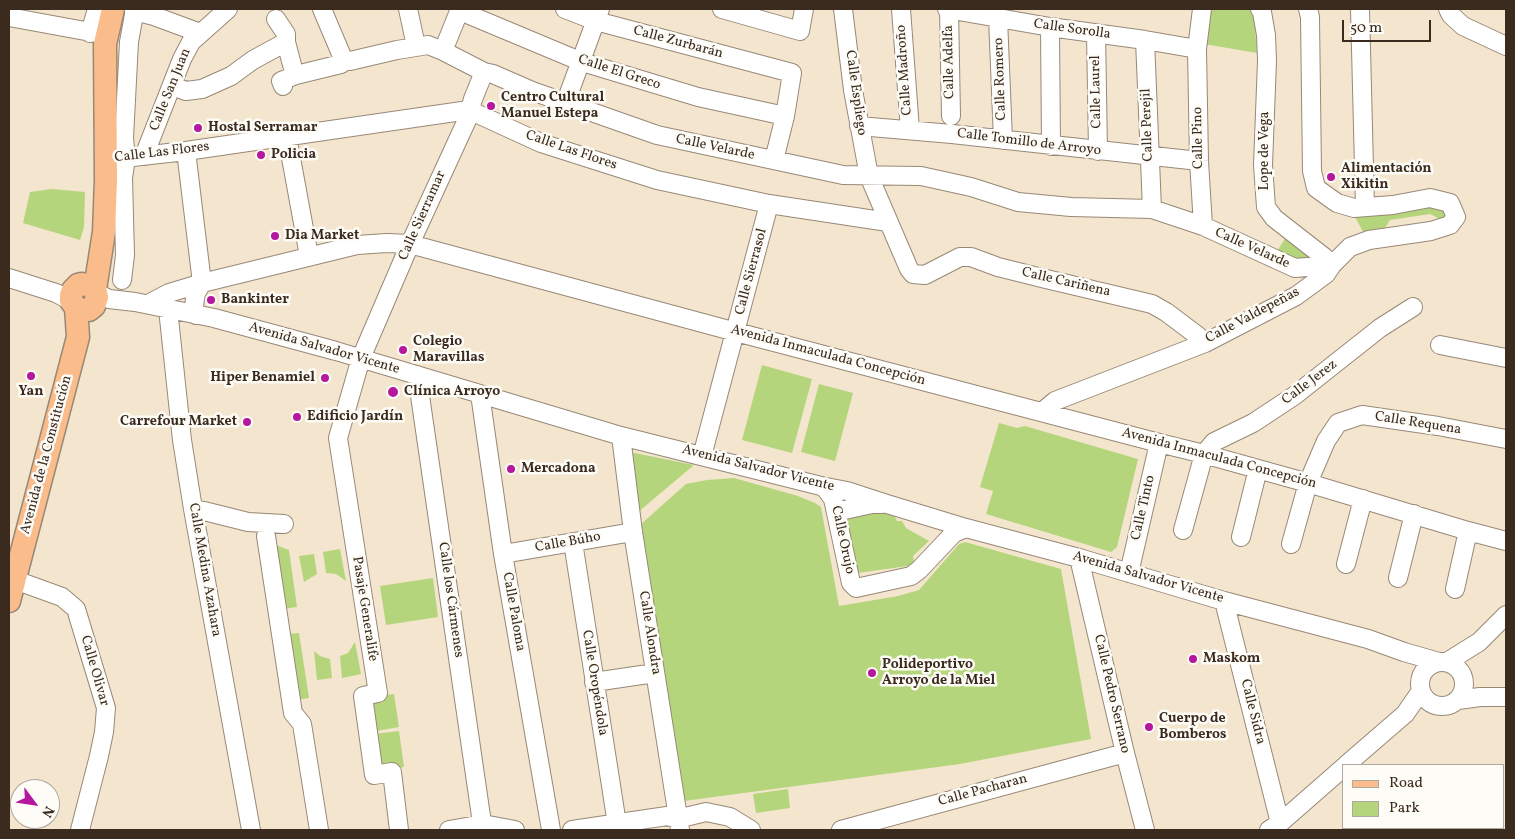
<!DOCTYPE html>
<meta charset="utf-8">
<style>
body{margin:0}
#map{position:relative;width:1515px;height:839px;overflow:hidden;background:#f4e6ce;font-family:Vollkorn,serif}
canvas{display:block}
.frame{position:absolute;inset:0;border:10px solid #3b2a1e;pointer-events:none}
.legend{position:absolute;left:1342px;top:764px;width:162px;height:65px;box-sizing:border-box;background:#fdfcf7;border:1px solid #afa8a0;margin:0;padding:6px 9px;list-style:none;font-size:15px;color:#3b2a1e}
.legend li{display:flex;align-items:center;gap:10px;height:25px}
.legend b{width:25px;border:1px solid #afa8a0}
.north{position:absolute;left:10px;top:779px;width:50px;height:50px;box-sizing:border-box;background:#fdfcf7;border:1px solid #afa8a0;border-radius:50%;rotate:121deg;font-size:14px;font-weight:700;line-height:20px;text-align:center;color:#3b2a1e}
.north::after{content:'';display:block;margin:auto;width:18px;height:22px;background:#b5179e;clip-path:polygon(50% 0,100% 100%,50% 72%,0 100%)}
.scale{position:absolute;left:1342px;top:20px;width:89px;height:22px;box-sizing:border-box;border:2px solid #3b2a1e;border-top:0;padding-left:6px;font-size:15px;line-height:18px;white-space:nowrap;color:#3b2a1e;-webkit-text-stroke:4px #fdfcf7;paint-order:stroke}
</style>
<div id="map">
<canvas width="1515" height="839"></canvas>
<div class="frame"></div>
<ul class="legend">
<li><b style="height:6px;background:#fabc8b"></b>Road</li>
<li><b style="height:14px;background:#b5d57c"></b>Park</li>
</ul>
<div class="north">N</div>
<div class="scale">50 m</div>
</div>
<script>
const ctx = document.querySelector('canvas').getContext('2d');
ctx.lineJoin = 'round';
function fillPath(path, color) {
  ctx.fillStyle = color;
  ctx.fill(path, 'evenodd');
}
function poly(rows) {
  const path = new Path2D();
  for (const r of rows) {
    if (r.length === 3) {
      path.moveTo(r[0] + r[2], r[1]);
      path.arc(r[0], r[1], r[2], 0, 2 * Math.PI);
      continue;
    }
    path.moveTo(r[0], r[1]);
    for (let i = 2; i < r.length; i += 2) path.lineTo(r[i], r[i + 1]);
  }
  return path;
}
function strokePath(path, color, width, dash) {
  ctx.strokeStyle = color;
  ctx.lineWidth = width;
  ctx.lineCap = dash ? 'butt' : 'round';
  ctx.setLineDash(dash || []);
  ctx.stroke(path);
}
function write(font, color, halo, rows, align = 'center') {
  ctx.font = font + ' Vollkorn,serif';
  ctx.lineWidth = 5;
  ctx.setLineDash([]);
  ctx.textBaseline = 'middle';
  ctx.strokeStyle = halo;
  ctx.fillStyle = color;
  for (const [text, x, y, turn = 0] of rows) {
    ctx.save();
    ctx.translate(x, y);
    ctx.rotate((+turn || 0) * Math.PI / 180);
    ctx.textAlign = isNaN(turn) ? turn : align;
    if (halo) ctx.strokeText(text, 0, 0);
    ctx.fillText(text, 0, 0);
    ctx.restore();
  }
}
fillPath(poly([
 [1210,9,1249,9,1254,14,1257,53,1204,44],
 [52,189,85,192,84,227,80,240,23,223,30,192],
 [1436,204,1446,207,1446,218,1440,219,1430,214,1390,220,1385,228,1363,232,1354,215],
 [1286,237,1313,257,1301,263,1276,253],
 [762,365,812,379,792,453,742,440],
 [819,384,853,393,835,461,801,452],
 [999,423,1017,428,1025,426,1138,459,1117,547,1111,552,986,514,993,491,980,487],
 [630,452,694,465,637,513],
 [734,478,798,496,815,503,821,507,839,606,898,596,919,590,959,544,965,542,1061,569,1091,739,960,764,684,801,640,525,686,484,707,480],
 [882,509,893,512,897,521,902,521,906,528,929,541,913,556,915,565,858,573,847,518],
 [273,544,289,550,297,607,282,609],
 [340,549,346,581,336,574,326,573,323,552],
 [314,554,317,574,304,582,299,556],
 [433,578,438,617,386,625,380,586],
 [299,633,309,698,296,700,287,634],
 [355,642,361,674,342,678,340,656,348,653],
 [314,651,320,656,330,659,332,678,317,680],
 [394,694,399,727,371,732,367,698],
 [399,731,404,767,380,770,374,734],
 [788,789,790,808,756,813,753,794]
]), '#b5d57c');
const minor = poly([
 [322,9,344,61],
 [408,9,416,46],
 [565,9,596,21,792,73,785,116,774,160],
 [722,9,800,31,804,9],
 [843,9,853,90,869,176,909,269,913,274,925,275,960,257,971,257,998,267,1046,279,1152,304,1166,312,1198,336,1205,343],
 [901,9,910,130],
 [947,9,1050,27,1145,40,1197,49],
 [949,9,951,116],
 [1202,9,1197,49,1199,161,1203,226],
 [1260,9,1262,12,1266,35,1267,61,1263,165,1266,207,1274,218,1324,257,1332,265],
 [1360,9,1365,207],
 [1448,9,1451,15,1463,26,1506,46],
 [134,11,154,16,200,33],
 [460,11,582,62,698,97,785,116],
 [9,17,107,35],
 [998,18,1003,140],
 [276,19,286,34,286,42,292,65],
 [1050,27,1051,146],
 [90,33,97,9],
 [1096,33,1098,151],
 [1145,40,1152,209],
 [443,51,460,9],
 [294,70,296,75,341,64,344,61,350,61,397,50,428,45,443,51,484,72,493,74,532,91,657,135,843,175,921,176,971,187,1018,202,1071,207,1152,209,1203,226,1295,268,1332,265],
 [172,86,186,91,202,89,231,76,253,60,286,42],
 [283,86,281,81,296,75],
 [565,104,600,9],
 [859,126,952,134,1199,161],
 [287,136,309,256],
 [186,151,202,283,196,293,195,299,194,306,196,315],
 [144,156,182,59,191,42,228,9],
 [106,160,186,151,469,110,541,143,657,180,769,204,888,222],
 [9,278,56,293,71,301],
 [122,280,125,255,123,178,126,158,124,138,129,42,135,9],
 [97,293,109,299,135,302,214,318,336,351,621,436,821,486,847,491,887,504,966,528,1079,558,1224,601,1368,639,1404,652,1439,662],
 [148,304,169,293,202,283,357,245,387,243,410,244,736,332,1159,443,1204,454,1308,483,1468,531,1506,541],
 [168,309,182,440,193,509,251,830],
 [1440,345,1506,358],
 [417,375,483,830],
 [480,394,503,554,551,830],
 [1042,412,1055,401,1205,343,1296,296,1326,274,1332,265,1350,247,1369,240,1431,231,1450,225,1456,217,1450,203,1430,198,1393,205,1354,208,1337,203,1316,188,1312,171,1310,17,1308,9],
 [621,436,633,532,680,830],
 [702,456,769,204],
 [821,486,826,489,833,499,851,583,856,588,911,576,919,570,954,533,966,528],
 [193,509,204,511,248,522,284,524],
 [837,513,840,511,872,504,882,504],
 [1183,530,1204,454,1214,442,1253,423,1294,396,1380,328,1413,307],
 [266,536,293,713,302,724,319,830],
 [1241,537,1258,469],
 [573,542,617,824],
 [1291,544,1308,483,1326,441,1338,423,1362,415,1438,426,1506,439],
 [503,554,633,532],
 [1079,558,1125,753,1145,830],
 [1346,564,1363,499],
 [1129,573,1159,443],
 [1398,578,1414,514],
 [15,580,62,597,76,609,106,708,104,732,99,756,80,830],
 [1455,589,1468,531],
 [1224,601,1280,823],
 [1442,684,22],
 [1447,662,1479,642,1506,615],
 [594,682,655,673],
 [1458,700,1480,697,1506,697],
 [1346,765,1405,714,1421,691],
 [399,830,392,772,374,775,363,696,378,693,338,438,361,358,410,244,467,120,473,99,484,72],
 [449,830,483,824,515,830],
 [572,830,667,816,677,819,706,812,730,817,751,830],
 [841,830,1125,753],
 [1269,830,1280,823,1344,767]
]);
const major = poly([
 [95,289,92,286,82,284,78,285,73,290,71,295,71,301,74,305,80,310,89,310,94,306,97,297,95,289,104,232,106,180,105,44,113,9],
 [9,601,78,337,76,308]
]);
strokePath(minor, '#988876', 20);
strokePath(major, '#988876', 25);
strokePath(minor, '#fff', 18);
strokePath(major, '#fabc8b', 22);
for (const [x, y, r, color] of [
 [491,106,5,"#b5179e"],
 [198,128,5,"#b5179e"],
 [261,155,5,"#b5179e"],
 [1331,177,5,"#b5179e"],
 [275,236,5,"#b5179e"],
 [211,300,5,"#b5179e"],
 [403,350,5,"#b5179e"],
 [31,376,5,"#b5179e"],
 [325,378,5,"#b5179e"],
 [393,392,6,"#b5179e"],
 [297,417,5,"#b5179e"],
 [247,422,5,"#b5179e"],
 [511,469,5,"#b5179e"],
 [1193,659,5,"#b5179e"],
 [872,673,5,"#b5179e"],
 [1149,727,5,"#b5179e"]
]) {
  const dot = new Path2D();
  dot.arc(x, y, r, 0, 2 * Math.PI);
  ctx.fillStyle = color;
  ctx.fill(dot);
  strokePath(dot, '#fdfcf7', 2);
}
write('14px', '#3b2a1e', '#fdfcf7', [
 ["Calle Sorolla",1072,30,8],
 ["Calle Zurbarán",678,43,15],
 ["Calle Adelfa",950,62,-91],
 ["Calle Madroño",905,70,-94],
 ["Calle El Greco",619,73,18],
 ["Calle Romero",1001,79,-92],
 ["Calle San Juan",171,90,-68],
 ["Calle Laurel",1097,92,-91],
 ["Calle Espliego",855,93,82],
 ["Calle Perejil",1148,125,-92],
 ["Calle Pino",1199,138,-91],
 ["Calle Tomillo de Arroyo",1029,143,7],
 ["Calle Velarde",715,148,12],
 ["Calle Las Flores",571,151,19],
 ["Lope de Vega",1265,151,-90],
 ["Calle Las Flores",162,153,-7],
 ["Calle Sierramar",423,216,-66],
 ["Calle Velarde",1252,249,24],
 ["Calle Sierrasol",752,272,-75],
 ["Calle Cariñena",1066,283,13],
 ["Calle Valdepeñas",1253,316,-28],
 ["Avenida Salvador Vicente",324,349,16],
 ["Avenida Inmaculada Concepción",828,356,15],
 ["Calle Jerez",1310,383,-37],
 ["Calle Requena",1418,424,9],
 ["Avenida de la Constitución",47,455,-75],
 ["Avenida Inmaculada Concepción",1219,459,15],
 ["Avenida Salvador Vicente",758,469,14],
 ["Calle Tinto",1144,508,-77],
 ["Calle Orujo",842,540,78],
 ["Calle Búho",568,543,-10],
 ["Calle Medina Azahara",204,570,80],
 ["Avenida Salvador Vicente",1148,578,16],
 ["Calle los Cármenes",450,600,82],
 ["Pasaje Generalife",364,609,81],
 ["Calle Paloma",513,612,80],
 ["Calle Alondra",649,633,81],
 ["Calle Olivar",94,671,74],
 ["Calle Oropéndola",594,683,81],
 ["Calle Pedro Serrano",1111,694,77],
 ["Calle Sidra",1252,712,76],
 ["Calle Pacharan",983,791,-15]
]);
write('bold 14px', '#3b2a1e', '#fdfcf7', [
 ["Centro Cultural",501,98],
 ["Manuel Estepa",501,114],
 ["Hostal Serramar",208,128],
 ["Policia",271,155],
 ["Alimentación",1341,169],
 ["Xikitin",1341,185],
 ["Dia Market",285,236],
 ["Bankinter",221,300],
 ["Colegio",413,342],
 ["Maravillas",413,358],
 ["Hiper Benamiel",315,378,"right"],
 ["Yan",31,392,"center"],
 ["Clínica Arroyo",404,392],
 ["Edificio Jardín",307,417],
 ["Carrefour Market",237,422,"right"],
 ["Mercadona",521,469],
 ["Maskom",1203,659],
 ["Polideportivo",882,665],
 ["Arroyo de la Miel",882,681],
 ["Cuerpo de",1159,719],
 ["Bomberos",1159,735]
], 'left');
</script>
